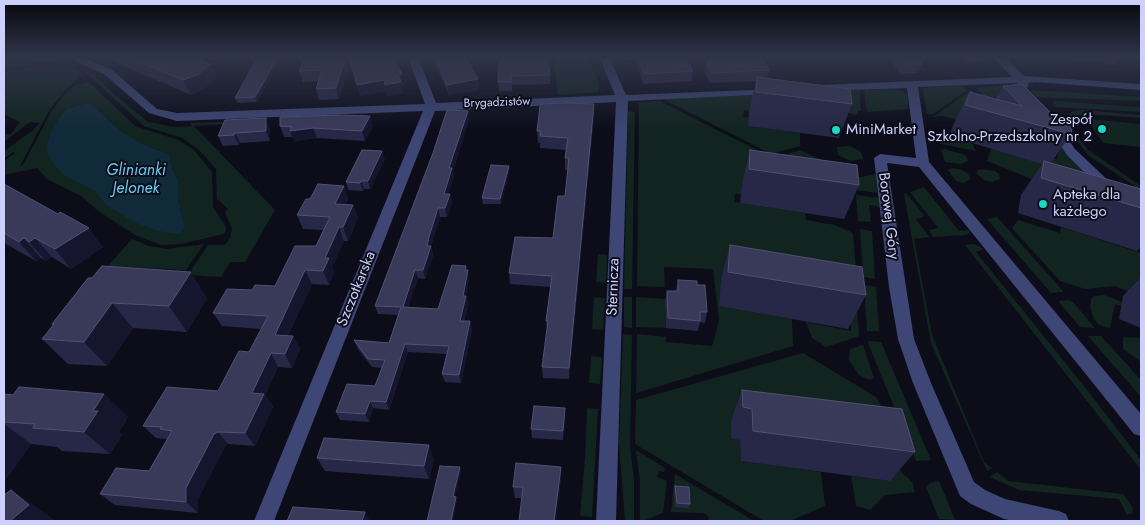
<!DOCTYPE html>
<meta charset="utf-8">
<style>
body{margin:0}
#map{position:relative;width:1145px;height:525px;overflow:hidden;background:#0d0d1a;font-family:Jost,sans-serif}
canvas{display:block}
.frame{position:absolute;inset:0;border:5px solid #ccd0fa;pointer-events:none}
</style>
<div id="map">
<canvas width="1145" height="525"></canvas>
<div class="frame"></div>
</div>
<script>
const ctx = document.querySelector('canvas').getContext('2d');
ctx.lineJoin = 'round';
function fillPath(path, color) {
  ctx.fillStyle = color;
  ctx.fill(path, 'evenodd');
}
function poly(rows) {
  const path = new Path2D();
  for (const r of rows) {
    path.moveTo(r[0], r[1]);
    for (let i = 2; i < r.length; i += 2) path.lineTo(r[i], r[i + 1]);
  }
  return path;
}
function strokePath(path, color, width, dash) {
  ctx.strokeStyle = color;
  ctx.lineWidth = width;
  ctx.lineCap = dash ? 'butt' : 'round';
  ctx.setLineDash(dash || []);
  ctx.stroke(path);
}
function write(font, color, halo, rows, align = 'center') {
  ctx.font = font + ' Jost,sans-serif';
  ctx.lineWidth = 4;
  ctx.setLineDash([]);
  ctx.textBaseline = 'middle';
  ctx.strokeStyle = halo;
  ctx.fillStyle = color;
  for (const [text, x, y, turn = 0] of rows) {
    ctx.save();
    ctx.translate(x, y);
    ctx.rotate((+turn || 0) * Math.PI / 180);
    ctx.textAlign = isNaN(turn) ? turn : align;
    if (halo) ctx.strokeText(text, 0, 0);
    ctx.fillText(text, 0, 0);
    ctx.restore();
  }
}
fillPath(poly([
 [4,57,75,57,65,61,70,64,56,65,58,61,29,63,25,67,4,68],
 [553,57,588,57,599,85,599,92,558,95],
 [66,66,76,68,83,75,65,90,50,109,20,166,23,165,51,112,64,95,75,85,89,82,135,126,178,140,194,150,212,172,213,207,226,227,226,231,223,234,181,244,161,245,135,235,98,211,81,196,47,179,37,168,4,175,4,161,15,153,13,152,4,159,4,151,32,131,40,123,30,122,4,142,4,134,11,134,20,122,4,114,4,69],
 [87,103,91,104,120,130,139,142,169,155,172,169,178,179,178,198,185,228,105,204,94,190,69,108],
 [82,69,97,75,95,76,113,93,148,122,174,127,192,126,190,123,244,121,243,123,194,126,275,210,245,262,230,262,221,277,188,275,208,245,225,245,230,238,232,228,225,212,228,209,217,199,216,169,199,150,182,138,144,126],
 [963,85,967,90,933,114,927,114,923,89,930,87],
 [1010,85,1085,170,1081,176,1034,180,987,161,991,149,1057,159,1058,153,988,128,943,116,933,117,972,90,978,98,987,116,1019,97,985,97,976,88],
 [895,89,903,91,908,96,908,109,867,112,864,90],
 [859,90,861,111,858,111,858,115,839,111,804,118,744,110,743,117,751,118,748,126,800,133,800,146,771,154,663,99],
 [1030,90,1141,97,1141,101,1036,97],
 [659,101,769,156,776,158,800,150,820,159,819,177,743,195,735,194,734,202,805,213,806,220,835,225,853,233,856,271,726,307,792,319,793,346,636,393,637,334,666,337,666,342,712,346,719,321,713,269,664,267,665,287,637,286,639,102],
 [1052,101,1141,107,1141,112,1055,107],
 [1083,110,1141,115,1141,118,1086,114,1074,116,1071,121,1074,131,1088,150,1141,186,1141,190,1089,156,1073,136,1064,121,1066,116,1074,111],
 [628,111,635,112,632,289,624,289],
 [1087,119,1141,124,1141,147,1103,143],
 [929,130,972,143,976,151,941,144,929,137],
 [850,146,861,152,863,159,851,161,838,155,837,147],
 [944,149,963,154,966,156,968,161,961,164,945,162,941,150],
 [952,168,962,170,968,174,971,179,963,183,956,181,948,170],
 [980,169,995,171,999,174,1000,179,992,182,984,180,976,173],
 [876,174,878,193,856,190,856,178],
 [924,187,959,231,970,230,969,233,966,235,933,237,929,230,938,228,910,192],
 [906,193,924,215,923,217,916,219,929,237,914,239,932,335,984,462,992,468,987,471,931,343,904,194],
 [856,195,879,198,880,207,869,205,871,222,858,221],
 [997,217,1063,291,1063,292,1051,293,987,219],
 [1018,220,1060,233,1061,227,1141,253,1141,296,1114,286,1085,289,1060,281,1012,228],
 [860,229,872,231,875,279,863,277],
 [132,239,149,246,167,249,204,244,186,270,125,267,119,267,99,276],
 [974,244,984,249,976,252,1087,390,1141,460,1141,470,965,245],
 [598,254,607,255,606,283,596,282],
 [866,285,876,287,879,331,867,331,864,287],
 [856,295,859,336,826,347,812,338,806,322,851,331,851,318],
 [1104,295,1122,302,1121,306,1115,304,1110,328,1099,325,1094,319,1090,308,1091,299,1094,296],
 [594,297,605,298,603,330,592,329],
 [624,297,632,297,632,328,624,327],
 [636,297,665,299,666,328,636,327],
 [1068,300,1073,302,1095,328,1080,327,1058,301],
 [623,334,632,335,630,446,634,481,634,521,625,521,619,444],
 [1088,336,1101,336,1141,380,1141,397],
 [1123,337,1141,338,1141,362,1123,349],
 [869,341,881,342,931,460,916,461,868,343],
 [863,345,874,378,870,380,859,375,849,360,850,349],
 [803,353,876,397,883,409,743,440,741,461,821,472,825,506,790,521,764,521,635,444,636,400],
 [591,356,602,357,600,384,589,383],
 [587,408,598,409,592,517,580,516,585,458],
 [636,450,665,468,664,472,659,471,657,477,667,481,663,513,643,521,640,521,640,482],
 [892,463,912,482,915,492,885,495,870,510,856,506,851,476,890,481],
 [997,472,1008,481,1123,494,1132,506,1133,513,1127,515,1119,499,1019,490,990,477],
 [675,474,754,521,709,521,708,516,704,513,671,512],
 [938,481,940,483,955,520,939,519,926,487,930,483]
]), '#11241f');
fillPath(poly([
 [87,103,91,104,120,130,139,142,169,155,172,169,178,179,178,198,185,228,180,234,158,231,134,222,105,204,94,190,65,176,52,162,46,149,51,132,62,114,69,108]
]), '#112a3a');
fillPath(poly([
 [76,57,88,57,87,59,112,70,157,109,177,113,425,104,408,57,418,57,436,103,615,95,599,57,609,57,626,95,777,89,779,91,773,94,628,101,616,521,596,521,616,102,435,111,274,521,254,521,423,111,177,121,149,113,104,74,77,62,75,59,76,57],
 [993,57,1004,57,1024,76,1141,84,1141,90,1036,82,1028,83,1028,87,1024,88,1020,87,1017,83,918,87,929,162,1141,414,1141,436,1134,434,919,167,887,163,914,339,931,383,974,482,985,490,1005,499,1059,511,1066,514,1069,521,1014,521,1004,519,971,504,960,496,913,383,898,339,889,287,874,158,880,154,916,158,907,88,821,91,815,88,821,85,1012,77,993,57],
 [1053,122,1057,123,1075,149,1114,186,1116,189,1114,192,1104,192,1067,155,1047,126,1053,122]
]), '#3d4675');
fillPath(poly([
 [106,57,193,57,210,64,217,78,205,88,191,95,108,59],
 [258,57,279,57,280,60,257,102,237,103,235,98],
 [305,57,393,57,402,74,404,85,401,86,403,93,388,96,386,91,360,96,351,62,339,99,319,100,316,89,318,81,303,82,299,71],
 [432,57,466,57,479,90,449,95],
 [621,57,685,57,693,71,692,81,643,84,635,59,622,60],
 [743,57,762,57,769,70,767,79,852,104,839,138,748,126,749,111,756,81,710,83,704,70,706,60,743,58],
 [887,57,989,57,986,62,966,63,961,57,921,59,921,62,922,64,918,73,901,74],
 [1070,57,1121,57,1115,65,1092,61,1075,63],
 [516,61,550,75,550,84,512,85,512,91,499,91,498,82],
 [1003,86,1071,134,1051,163,1141,189,1141,246,1137,251,1018,213,1021,195,1042,164,949,136,954,123,970,92,995,99],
 [468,111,469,119,453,171,454,176,448,194,452,202,447,217,440,217,431,246,433,255,425,279,418,278,408,307,438,309,466,270,469,278,466,296,468,304,464,321,470,321,472,330,461,383,445,382,442,374,447,354,408,352,389,410,373,408,369,422,340,420,336,412,375,386,382,368,372,367,358,349,354,340,389,343,398,315,378,314,375,306],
 [594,115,569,379,543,378,542,367,547,332,546,321,551,287,510,284,509,273,553,238,565,196,568,170,565,170,565,158,566,150,540,148,540,143,538,143,537,131],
 [225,120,270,128,270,141,240,143,239,145,223,146,218,136],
 [280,126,373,126,365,141,317,138,294,141,293,137,284,137],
 [750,150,859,185,844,219,740,203,742,184],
 [385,159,370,189,364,189,363,191,348,190,346,182],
 [509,166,509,171,501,204,483,204,482,198],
 [4,184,103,247,71,269,52,257,46,261,41,258,36,261,6,244,4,241],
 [344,186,348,199,346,204,353,205,358,218,348,241,344,241,332,267,334,272,329,285,312,284,288,336,293,336,300,349,292,368,278,367,265,395,273,407,255,446,228,444,225,446,198,499,198,513,115,505,100,494,149,471,167,439,156,438,143,426,218,391,249,352,261,329,222,326,213,313,252,290,275,286,316,246,323,230,303,229,297,215,310,199],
 [730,245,866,295,848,329,719,306,721,280],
 [1141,277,1141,328,1119,319,1123,296],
 [88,278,207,298,187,332,133,328,107,366,68,364,42,339,53,326,52,324],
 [678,280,697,285,707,312,705,323,700,322,698,331,666,328,665,301,667,291,676,291],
 [742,390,915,452,890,481,741,461,740,440,731,438,731,421],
 [4,394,13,395,128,417,119,432,122,435,110,454,62,451,57,447,31,444,4,482],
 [565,418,563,440,532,438,531,429],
 [317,458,434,459,429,479,325,471],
 [561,478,556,521,519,521,522,498,515,498,513,487],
 [675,486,690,504,689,508,675,507,674,490]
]), '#272847');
fillPath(poly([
 [278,57,279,57,280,60,257,102,255,97],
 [346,57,349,57,351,62,339,99,336,88],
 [210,64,217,78,205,88,191,95,183,80],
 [402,74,404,85,401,86,403,93,388,96,385,85,398,75],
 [478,79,479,90,449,95,447,85],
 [384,80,386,91,360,96,357,85],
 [594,104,594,115,569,379,569,368],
 [468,111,469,119,453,171,454,176,446,202,444,194,449,168],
 [370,116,373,126,365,141,362,131],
 [266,118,270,128,270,141,266,131],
 [313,128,317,138,294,141,290,131],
 [235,133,240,143,239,145,234,135],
 [382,151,385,159,370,189,368,181],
 [509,166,509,171,501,204,500,199],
 [361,181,364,189,363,191,360,183],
 [344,186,348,199,340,218,335,204],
 [450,194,452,202,447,217,445,208],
 [353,205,358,218,348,241,343,227],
 [438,208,440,217,431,246,433,255,425,279,423,270,427,246,429,237],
 [339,227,344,241,332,267,334,272,329,285,323,271,325,258],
 [89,228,103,247,71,269,55,249],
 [24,238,41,258,36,261,19,242],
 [35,238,52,257,46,261,29,242],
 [466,266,467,274,468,270,469,278,466,296,468,304,461,329,460,321,463,296],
 [305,270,312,284,283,348,275,335],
 [415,270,418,278,406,315,403,307],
 [191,272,207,298,187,332,169,306],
 [112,303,133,328,107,366,84,342],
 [470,321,472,330,461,383,459,375],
 [293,336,300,349,292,368,285,354],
 [405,344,408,352,389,410,386,402],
 [271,353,278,367,265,395,273,407,255,446,245,433,252,393],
 [104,394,128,417,119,432,122,435,110,454,84,432,93,411],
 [370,401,373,408,369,422,365,414],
 [565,408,565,418,563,440,563,431],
 [4,424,31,444,4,482],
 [218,432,228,444,225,446,198,499,198,513,186,502,186,488,214,434],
 [429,445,434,459,429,479,424,466],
 [460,467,461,472,454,501,453,496],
 [561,467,561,478,556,521,554,521],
 [11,490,42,511,56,521,10,521],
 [456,497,457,501,453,521,451,521],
 [365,512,370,521,362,521]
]), '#15152d');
const building = poly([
 [127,57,193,57,210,64,199,74,183,80,127,57],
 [258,57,278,57,255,97,235,98,258,57],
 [305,57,346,57,336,88,316,89,322,70,299,71,305,57],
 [349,57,393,57,402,74,398,75,401,82,385,85,384,80,357,85,349,57],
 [435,57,466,57,478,79,447,85,435,57],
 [499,57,516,57,516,61,548,59,550,75,511,76,511,82,498,82,499,57],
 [638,57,685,57,693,71,644,74,638,57],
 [748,57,762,57,769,70,711,73,706,60,748,58,748,57],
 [898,57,919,57,922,60,918,60,922,64,905,65,898,57],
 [757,77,850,89,852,104,756,92,757,77],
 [1022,84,1052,114,1073,119,1071,134,965,105,970,92,1022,106,1003,86,1022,84],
 [567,103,594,104,569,368,542,367,548,321,546,321,552,276,509,273,515,237,553,238,558,196,565,196,569,158,565,158,568,138,540,136,541,131,537,131,540,106,543,104,567,103],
 [447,110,468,111,449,168,452,168,444,194,450,194,445,208,438,208,429,237,427,246,431,246,423,270,415,270,403,307,438,309,452,265,466,266,465,270,468,270,463,296,466,296,460,321,470,321,459,375,442,374,449,346,405,344,386,402,370,401,365,414,336,412,347,384,375,386,385,360,368,359,354,340,389,343,401,307,375,306,433,153,447,110],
 [338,115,370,116,362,131,313,128,290,131,292,127,280,126,280,117,338,115],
 [266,118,266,131,235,133,234,135,218,136,225,120,266,118],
 [362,150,382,151,368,181,361,181,360,183,346,182,362,150],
 [750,150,857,165,859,185,749,169,750,150],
 [1044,161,1141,189,1141,208,1041,178,1044,161],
 [491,165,509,166,500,199,482,198,491,165],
 [4,184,58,214,60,212,89,228,55,249,35,238,29,242,24,238,19,242,4,233,4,184],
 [318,184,344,186,335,204,353,205,343,227,339,227,325,258,329,258,323,271,305,270,275,335,293,336,285,354,271,353,252,393,264,394,245,433,218,432,214,434,186,488,186,502,100,494,116,468,149,471,172,431,160,429,162,427,143,426,167,387,218,391,239,351,249,352,268,316,213,313,227,289,252,290,255,285,275,286,295,246,316,246,330,217,297,215,306,199,310,199,318,184],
 [730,245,862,267,866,295,728,272,730,245],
 [102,266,191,272,169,306,112,303,84,342,42,339,54,324,52,324,88,278,92,278,102,266],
 [678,280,697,281,697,285,705,285,707,312,700,312,700,321,668,318,667,291,678,291,678,280],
 [19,387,104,394,93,411,98,411,84,432,33,428,35,424,4,422,4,394,13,395,19,387],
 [742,390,902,409,915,452,753,431,752,409,743,407,742,390],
 [534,406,565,408,563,431,531,429,534,406],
 [324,438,429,445,424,466,317,458,324,438],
 [516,463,561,467,554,521,519,521,523,487,513,487,516,463],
 [440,466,460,467,453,496,456,497,451,521,427,521,440,466],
 [675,486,689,487,690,504,677,503,675,486],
 [11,490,29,505,10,521,4,521,4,495,11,490],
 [293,507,365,512,362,521,287,521,293,507]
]);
fillPath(building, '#393a5a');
strokePath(building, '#505173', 1);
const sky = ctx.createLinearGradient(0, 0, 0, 130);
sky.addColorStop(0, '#07070e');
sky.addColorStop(0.44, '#2f3549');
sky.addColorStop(1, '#2f354900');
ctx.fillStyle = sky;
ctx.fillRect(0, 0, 1145, 130);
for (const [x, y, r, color] of [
 [1102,129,5,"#17dac3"],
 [836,130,5,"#17dac3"],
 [1043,204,5,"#17dac3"]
]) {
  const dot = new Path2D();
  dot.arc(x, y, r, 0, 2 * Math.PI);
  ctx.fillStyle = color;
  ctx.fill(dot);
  strokePath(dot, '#0d0d1a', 2);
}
write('12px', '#ccd0fa', '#0d0d1a', [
 ["Brygadzistów",497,103,-2]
]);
write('15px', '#ccd0fa', '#0d0d1a', [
 ["Zespół",1092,120,"right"],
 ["Szkolno-Przedszkolny nr 2",1092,137,"right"],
 ["MiniMarket",846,130],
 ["Apteka dla",1053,195],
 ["każdego",1053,212]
], 'left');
write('15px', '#ccd0fa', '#0d0d1a', [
 ["Borowej Góry",888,216,83],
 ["Sternicza",614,287,-88],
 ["Szczotkarska",357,289,-68]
]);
write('italic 16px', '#65ccee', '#0d0d1a', [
 ["Glinianki",136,171],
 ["Jelonek",136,189]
]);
</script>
